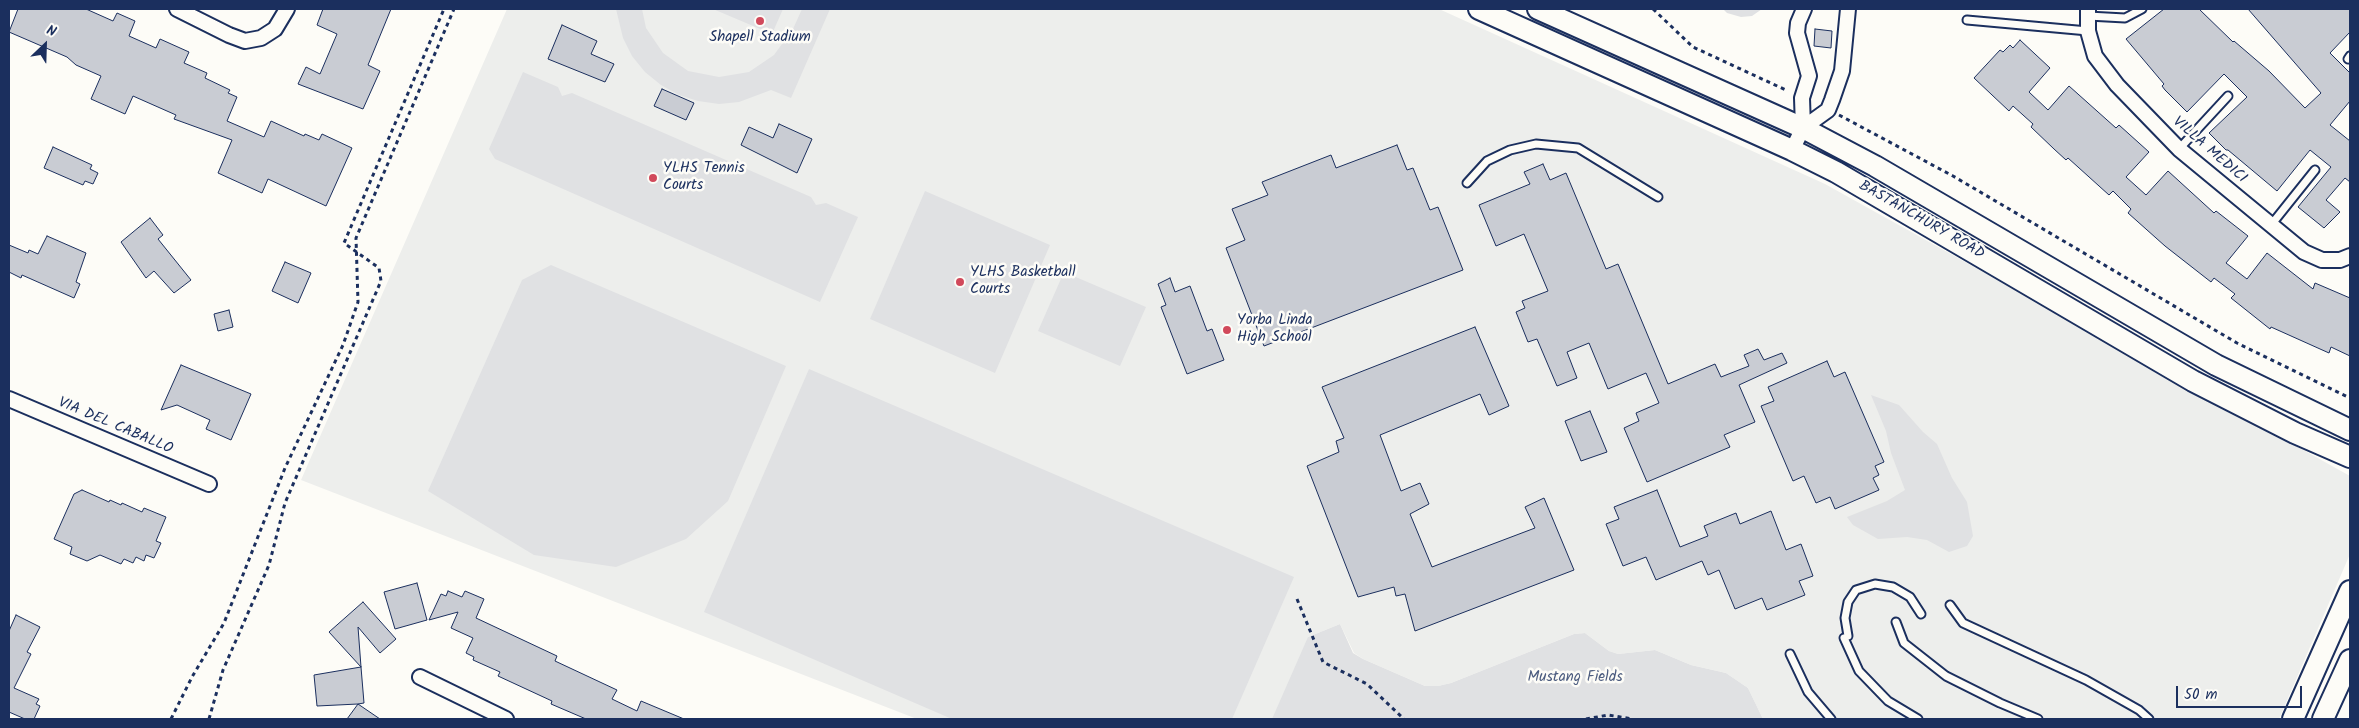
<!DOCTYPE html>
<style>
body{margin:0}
#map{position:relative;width:2359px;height:728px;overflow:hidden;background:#fdfcf7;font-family:Kalam,sans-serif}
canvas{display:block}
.frame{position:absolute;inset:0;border:10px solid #1b2f5e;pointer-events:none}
.north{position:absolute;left:20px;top:20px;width:50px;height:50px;-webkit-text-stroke:4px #fdfcf7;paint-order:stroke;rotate:24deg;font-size:14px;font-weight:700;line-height:20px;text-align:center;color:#1b2f5e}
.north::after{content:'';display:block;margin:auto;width:18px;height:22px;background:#1b2f5e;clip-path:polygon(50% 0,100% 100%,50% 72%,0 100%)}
.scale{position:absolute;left:2176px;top:686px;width:126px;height:22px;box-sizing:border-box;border:2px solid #1b2f5e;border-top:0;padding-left:6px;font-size:15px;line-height:18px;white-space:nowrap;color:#1b2f5e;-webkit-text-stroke:4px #fdfcf7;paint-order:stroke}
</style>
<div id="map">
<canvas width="2359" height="728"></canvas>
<div class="frame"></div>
<div class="north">N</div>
<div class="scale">50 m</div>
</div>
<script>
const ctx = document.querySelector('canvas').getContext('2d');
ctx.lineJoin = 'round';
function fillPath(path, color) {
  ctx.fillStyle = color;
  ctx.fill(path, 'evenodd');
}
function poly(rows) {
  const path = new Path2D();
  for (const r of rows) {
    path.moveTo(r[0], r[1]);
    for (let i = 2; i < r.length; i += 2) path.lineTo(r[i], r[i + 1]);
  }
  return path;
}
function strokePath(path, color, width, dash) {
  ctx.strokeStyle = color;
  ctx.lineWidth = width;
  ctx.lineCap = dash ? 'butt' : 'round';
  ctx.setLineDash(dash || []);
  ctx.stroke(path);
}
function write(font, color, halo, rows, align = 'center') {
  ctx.font = font + ' Kalam,sans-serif';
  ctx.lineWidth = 5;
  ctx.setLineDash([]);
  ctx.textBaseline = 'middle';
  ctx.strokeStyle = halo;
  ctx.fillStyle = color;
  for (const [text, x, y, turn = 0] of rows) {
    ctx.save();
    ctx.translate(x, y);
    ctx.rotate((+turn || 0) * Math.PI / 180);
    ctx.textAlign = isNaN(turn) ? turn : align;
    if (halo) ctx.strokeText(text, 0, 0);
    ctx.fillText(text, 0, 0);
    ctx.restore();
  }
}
fillPath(poly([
 [507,9,1439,9,1825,184,2350,476,2350,554,2279,719,1763,719,1748,688,1726,673,1691,665,1655,650,1618,654,1609,651,1585,633,1574,634,1451,683,1438,686,1425,686,1363,659,1354,653,1340,624,1308,637,1382,719,917,719,301,480]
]), '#edeeec');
fillPath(poly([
 [616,9,642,9,646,28,663,53,688,71,719,77,749,72,774,55,793,29,802,9,830,9,791,98,771,90,739,102,719,104,698,101,679,95,661,85,645,72,632,56,623,38],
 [713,9,783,9,772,34],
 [1723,9,1762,9,1752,16,1741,17,1727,13],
 [523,72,558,87,562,96,572,93,811,197,816,205,826,203,858,217,820,302,495,159,489,149],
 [925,191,1050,245,995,373,870,319],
 [551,265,786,366,728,501,686,539,616,567,534,555,428,491,522,280],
 [1064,272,1146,307,1120,366,1038,331],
 [809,369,1294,577,1232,719,952,719,704,612],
 [1871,395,1899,405,1923,432,1937,444,1952,478,1967,502,1973,536,1967,546,1949,552,1927,540,1907,537,1878,539,1853,525,1847,517,1887,501,1905,490,1891,453,1886,431],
 [1340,624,1353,653,1363,659,1425,686,1438,686,1451,683,1574,634,1585,633,1609,651,1618,654,1655,650,1691,665,1726,673,1748,688,1763,719,1272,719,1308,637]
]), '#e0e1e3');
const building = poly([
 [18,9,86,9,113,21,117,13,135,21,129,36,156,48,160,39,189,52,184,63,207,73,205,78,230,90,228,93,237,97,227,121,264,137,271,121,304,136,305,134,319,140,322,134,352,148,326,206,268,179,262,193,218,173,232,140,174,119,176,115,133,96,125,114,91,99,101,76,76,65,67,57,9,32,18,9],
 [323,9,391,9,368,65,380,71,363,109,298,84,306,67,320,74,337,34,317,25,323,9],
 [2164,9,2199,9,2233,42,2234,41,2269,71,2305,108,2321,93,2248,9,2350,9,2350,32,2330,53,2350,73,2350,101,2330,125,2350,141,2350,182,2345,178,2326,200,2340,212,2324,228,2298,207,2331,167,2310,150,2277,191,2228,150,2226,150,2209,133,2247,97,2224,74,2187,112,2165,90,2162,86,2164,84,2126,39,2164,9],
 [562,25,597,41,591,54,614,64,605,82,548,59,562,25],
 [1815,29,1832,31,1831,48,1814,46,1815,29],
 [2020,40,2050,68,2029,92,2048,110,2069,86,2116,128,2119,125,2149,152,2126,177,2146,195,2168,171,2214,213,2216,211,2248,236,2226,263,2247,279,2267,253,2313,289,2315,283,2350,298,2350,356,2331,347,2329,353,2271,327,2270,329,2231,298,2235,294,2214,278,2211,282,2165,246,2128,213,2131,209,2113,191,2109,195,2068,158,2066,160,2054,149,2031,127,2033,124,2013,106,2009,111,1974,78,2000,50,2003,52,2010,45,2013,48,2020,40],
 [662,89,694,103,686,120,654,106,662,89],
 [779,124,812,139,797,173,741,145,749,127,773,138,779,124],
 [1397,145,1407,170,1413,168,1430,210,1438,207,1463,270,1264,346,1226,248,1245,240,1232,209,1268,195,1262,182,1331,155,1336,168,1397,145],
 [53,147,92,165,90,169,98,173,93,184,85,181,83,185,44,168,53,147],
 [1543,164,1550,180,1566,173,1606,269,1618,264,1668,384,1715,364,1721,377,1749,366,1744,355,1758,349,1764,360,1782,353,1787,363,1739,385,1755,422,1724,435,1730,447,1647,482,1624,428,1639,421,1636,413,1659,403,1646,373,1608,389,1589,343,1567,352,1577,378,1557,386,1537,339,1528,342,1516,312,1525,308,1522,301,1548,291,1524,234,1496,246,1479,205,1530,184,1524,172,1543,164],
 [150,218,163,235,158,239,191,280,174,293,154,271,146,278,121,242,150,218],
 [47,236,86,253,76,282,80,284,74,298,22,275,21,278,9,272,9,245,28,253,29,250,38,254,47,236],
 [285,262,311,273,298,303,272,291,285,262],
 [1170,278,1175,292,1190,286,1207,331,1212,329,1224,360,1187,374,1161,307,1166,305,1158,284,1170,278],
 [229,310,233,327,218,331,214,314,229,310],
 [1475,327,1509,406,1489,415,1480,394,1380,435,1401,491,1420,483,1429,504,1410,514,1432,567,1535,528,1525,507,1544,498,1574,570,1415,631,1405,594,1396,596,1394,587,1358,597,1307,466,1339,452,1336,441,1344,438,1322,387,1475,327],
 [1827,361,1834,377,1845,372,1884,462,1875,466,1879,475,1873,478,1879,490,1835,509,1830,497,1816,503,1804,476,1793,481,1761,406,1774,401,1768,387,1827,361],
 [181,365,251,394,231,440,206,429,210,420,177,405,161,410,181,365],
 [1590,411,1607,452,1581,461,1565,421,1590,411],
 [82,490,109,502,110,500,121,505,122,503,142,512,144,508,166,517,156,541,161,543,154,558,146,555,144,561,136,557,133,563,124,559,121,564,100,555,87,561,70,554,72,547,54,539,74,494,82,490],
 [1657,490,1680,547,1708,536,1704,526,1736,513,1740,524,1771,511,1786,550,1801,544,1813,576,1799,581,1805,595,1767,610,1762,598,1735,609,1719,570,1708,575,1702,561,1656,580,1646,557,1623,566,1606,524,1619,519,1614,507,1657,490],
 [417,583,427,620,395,629,384,592,417,583],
 [448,591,462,597,465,591,484,599,476,618,557,656,555,661,617,690,612,699,637,711,641,701,684,719,586,719,551,704,552,701,498,676,500,672,473,660,474,657,466,653,473,638,451,628,458,612,429,620,441,594,446,596,448,591],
 [363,602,396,639,380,653,358,627,361,667,329,632,363,602],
 [16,615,40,627,27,652,31,654,14,688,39,699,36,704,40,706,34,719,25,719,9,712,9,631,16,615],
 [361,667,364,703,358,704,380,719,347,719,358,704,317,706,314,675,361,667]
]);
fillPath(building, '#c9ccd3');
strokePath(building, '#1b2f5e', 1);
const lane = poly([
 [2088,16,2125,18,2142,9],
 [1967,20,2088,31],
 [2348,59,2350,56],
 [2179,149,2228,96],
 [1467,183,1487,161,1510,150,1536,144,1578,148,1658,197],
 [2271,225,2315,170],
 [1950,605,1963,623,2086,680,2139,710,2149,719],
 [1896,622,1904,643,1946,676,2000,703,2038,719],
 [1848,636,1845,618,1848,602,1856,590,1875,584,1893,587,1910,597,1921,614],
 [1844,638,1859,671,1888,701,1918,719],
 [1790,654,1808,692,1831,719]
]);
const street = poly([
 [177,9,229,35,245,41,261,38,275,29,287,9],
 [2088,9,2088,31,2095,56,2117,85,2179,149,2304,252,2322,260,2340,260,2350,256],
 [1803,128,1828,110,1832,100,1842,71,1848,9],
 [1792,150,1803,128,1802,98,1809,76,1797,33,1798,23,1804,9],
 [9,399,209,484],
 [420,677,506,719]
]);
const secondary = poly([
 [1479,9,1792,150,1836,172,2193,381,2295,433,2350,457],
 [1538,9,1803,128,1875,166,2216,365,2350,430],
 [2293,719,2350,591],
 [2323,719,2350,660]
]);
strokePath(lane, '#1b2f5e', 11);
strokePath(street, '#1b2f5e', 18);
strokePath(secondary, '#1b2f5e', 24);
strokePath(poly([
 [1653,9,1693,47,1788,91],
 [1839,115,1953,176,2237,343,2350,398],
 [1297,599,1323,662,1367,684,1404,719],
 [171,719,192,677,224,623,285,468,343,345,358,302,356,238,454,9],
 [209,719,223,670,269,565,285,503,381,281,379,268,344,243,444,9],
 [1586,719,1608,715,1633,719]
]), '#1b2f5e', 3, [4, 4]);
strokePath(lane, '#fdfcf7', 7);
strokePath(street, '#fdfcf7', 14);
strokePath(secondary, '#fdfcf7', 20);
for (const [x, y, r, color] of [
 [760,21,5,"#d1495b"],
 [653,178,5,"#d1495b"],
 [960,282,5,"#d1495b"],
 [1227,330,5,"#d1495b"]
]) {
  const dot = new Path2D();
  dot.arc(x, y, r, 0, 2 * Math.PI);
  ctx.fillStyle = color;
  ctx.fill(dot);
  strokePath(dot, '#fdfcf7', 2);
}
write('15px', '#1b2f5e', '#fdfcf7', [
 ["Shapell Stadium",760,38,"center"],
 ["YLHS Tennis",663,169],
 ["Courts",663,186],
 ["YLHS Basketball",970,273],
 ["Courts",970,290],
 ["Yorba Linda",1237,321],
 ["High School",1237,338]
], 'left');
write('15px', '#1b2f5e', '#fdfcf7', [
 ["VILLA MEDICI",2209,151,41],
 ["BASTANCHURY ROAD",1921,221,30],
 ["VIA DEL CABALLO",115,427,23]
]);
write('15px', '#4c5c7f', '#fdfcf7', [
 ["Mustang Fields",1575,678]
]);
</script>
